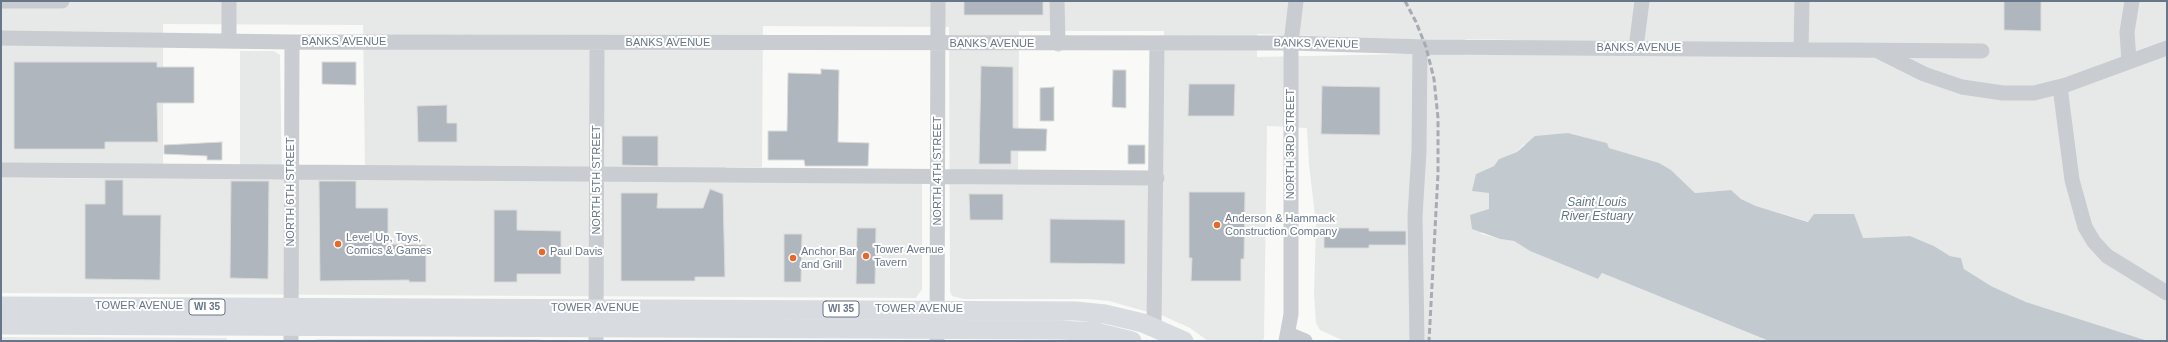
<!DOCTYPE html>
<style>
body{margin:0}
#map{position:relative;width:2168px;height:342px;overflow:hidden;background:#f9f9f7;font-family:Helvetica,sans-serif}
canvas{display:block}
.frame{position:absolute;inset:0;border:2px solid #677688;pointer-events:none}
</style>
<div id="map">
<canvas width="2168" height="342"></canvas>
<div class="frame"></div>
</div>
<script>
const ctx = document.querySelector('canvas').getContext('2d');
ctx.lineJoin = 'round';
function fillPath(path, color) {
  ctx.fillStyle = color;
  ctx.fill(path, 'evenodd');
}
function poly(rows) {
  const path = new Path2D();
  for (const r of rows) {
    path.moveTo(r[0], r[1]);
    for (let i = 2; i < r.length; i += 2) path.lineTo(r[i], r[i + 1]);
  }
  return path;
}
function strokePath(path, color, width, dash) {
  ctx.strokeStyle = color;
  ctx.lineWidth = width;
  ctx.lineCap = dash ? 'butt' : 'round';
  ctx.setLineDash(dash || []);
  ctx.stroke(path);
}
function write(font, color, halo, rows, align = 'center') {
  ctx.font = font + ' Helvetica,sans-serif';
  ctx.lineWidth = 4;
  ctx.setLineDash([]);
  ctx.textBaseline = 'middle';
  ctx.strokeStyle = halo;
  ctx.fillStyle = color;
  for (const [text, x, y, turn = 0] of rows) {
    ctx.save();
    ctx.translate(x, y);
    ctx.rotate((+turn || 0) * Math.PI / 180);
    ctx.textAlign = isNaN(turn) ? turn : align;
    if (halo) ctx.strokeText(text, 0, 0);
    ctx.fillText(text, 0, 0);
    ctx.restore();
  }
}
fillPath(poly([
 [1,1,2167,1,2167,341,2148,341,2026,302,1991,286,1964,269,1961,258,1950,256,1934,246,1910,236,1863,238,1756,206,1741,199,1731,190,1695,193,1671,170,1609,148,1607,143,1568,133,1523,145,1517,152,1499,159,1494,166,1476,174,1489,193,1489,210,1481,234,1500,239,1514,241,1530,251,1598,279,1602,273,1769,341,1344,341,1320,330,1316,323,1314,294,1316,224,1309,165,1307,128,1267,126,1264,338,1262,341,1208,341,1190,328,1159,314,1164,31,1019,31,1018,183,1150,184,1148,312,1109,301,1088,299,964,299,952,296,950,291,949,27,763,26,762,167,726,167,726,180,922,182,922,289,916,298,1,293,1,178,240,179,240,51,274,51,280,55,282,178,365,166,363,25,163,24,163,164,1,166],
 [1257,34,1406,39,1406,54,1257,57],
 [1465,39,1520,40,1520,55,1466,55],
 [1,337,227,338,227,341,1,341],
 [318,339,537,339,548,341,310,341],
 [673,340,913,341,915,341,673,341]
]), '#e7e8e8');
fillPath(poly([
 [1568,133,1607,143,1609,148,1659,163,1671,170,1695,193,1731,190,1741,199,1756,206,1808,222,1814,214,1854,214,1863,238,1910,236,1934,246,1950,256,1961,258,1964,269,1991,286,2026,302,2148,341,1769,341,1602,273,1598,279,1530,251,1514,241,1500,239,1472,229,1470,215,1489,209,1489,193,1472,191,1476,174,1494,166,1499,159,1517,152,1535,136]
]), '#c2cad0');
const building = poly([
 [964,1,1043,1,1043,15,964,15,964,1],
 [2004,1,2041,1,2041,31,2004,30,2004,1],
 [14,62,157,62,157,67,194,67,194,103,157,103,158,142,105,142,105,149,14,149,14,62],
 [322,62,356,62,356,85,322,84,322,62],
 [981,66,1013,67,1013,128,1047,129,1046,151,1011,151,1011,164,979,164,981,66],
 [821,69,839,70,838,142,869,143,868,166,805,166,804,160,768,160,768,131,787,131,788,73,821,74,821,69],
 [1113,70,1126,70,1126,108,1112,107,1113,70],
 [1189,84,1235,84,1234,116,1188,116,1189,84],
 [1322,86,1380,87,1380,135,1321,134,1322,86],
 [1054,87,1054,121,1040,121,1040,88,1054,87],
 [447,105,447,123,457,123,457,142,418,142,417,106,447,105],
 [622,136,658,136,658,166,622,165,622,136],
 [222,142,222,160,207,160,207,156,164,154,164,145,222,142],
 [1128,145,1145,145,1145,164,1128,164,1128,145],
 [105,180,123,180,123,215,161,215,160,280,85,279,85,204,105,204,105,180],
 [231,181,269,181,268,279,230,278,231,181],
 [319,181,356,181,356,208,388,208,388,244,426,245,426,282,409,282,409,280,320,281,319,181],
 [710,189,723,194,725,277,695,277,695,281,621,281,621,193,658,193,657,208,703,208,710,189],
 [1189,192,1245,192,1244,259,1241,259,1241,281,1191,281,1192,258,1189,258,1189,192],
 [969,194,1003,194,1003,220,970,220,969,194],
 [494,210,517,210,517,230,561,231,561,274,517,274,517,282,494,282,494,210],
 [1050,219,1125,220,1125,264,1050,263,1050,219],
 [857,228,876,228,875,284,856,284,857,228],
 [1324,228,1369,228,1369,231,1406,231,1406,245,1369,245,1369,248,1324,248,1324,228],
 [784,234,802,234,801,282,784,282,784,234]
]);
fillPath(building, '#b0b6bd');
strokePath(building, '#dbdbd9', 1);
strokePath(poly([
 [1,1,62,1],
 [1057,1,1058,44],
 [1,38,292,42,1291,43,1426,47,1982,51],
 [229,41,229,1],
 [1636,48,1642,1],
 [1801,50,1802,1],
 [1878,51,1924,74,1962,87,2003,93,2034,93,2066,85,2167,48],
 [2129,62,2127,32,2132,1],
 [2060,87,2072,180,2085,227,2094,242,2107,256,2167,293],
 [1,170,1157,178],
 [1154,327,1157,43],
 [1288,334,1305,341],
 [291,341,292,42],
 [596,341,597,43],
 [937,341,938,1],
 [1286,341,1291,314,1291,43,1296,1],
 [1417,341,1415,216,1419,151,1420,47]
]), '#c9ccd0', 15);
strokePath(poly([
 [1,306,1076,311,1105,314,1143,323,1184,341],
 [1,325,1060,330,1096,332,1132,341]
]), '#d8dbe0', 19);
strokePath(poly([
 [1405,1,1416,22,1426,47,1434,79,1438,118,1438,174,1429,341]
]), '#a7acb3', 3, [6, 3]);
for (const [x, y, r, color] of [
 [1217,225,4,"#e76929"],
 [338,244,4,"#e76929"],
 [542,252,4,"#e76929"],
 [866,256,4,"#e76929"],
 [793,258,4,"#e76929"]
]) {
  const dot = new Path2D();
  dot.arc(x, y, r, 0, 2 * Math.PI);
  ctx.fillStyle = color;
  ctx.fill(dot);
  strokePath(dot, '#fff', 1.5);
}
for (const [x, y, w] of [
 [207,307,36],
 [841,309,36]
]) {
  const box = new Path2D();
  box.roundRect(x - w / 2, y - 8, w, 16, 3);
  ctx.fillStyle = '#fff';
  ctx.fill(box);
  strokePath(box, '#677688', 1);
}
write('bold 10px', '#677688', null, [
 ["WI 35",207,307],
 ["WI 35",841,309]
]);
write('11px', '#677688', '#fff', [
 ["BANKS AVENUE",344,42],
 ["BANKS AVENUE",668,43],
 ["BANKS AVENUE",992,44],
 ["BANKS AVENUE",1316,44,1],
 ["BANKS AVENUE",1639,48],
 ["NORTH 3RD STREET",1291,144,-90],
 ["NORTH 4TH STREET",938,171,-90],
 ["NORTH 5TH STREET",597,180,-90],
 ["NORTH 6TH STREET",291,192,-90],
 ["TOWER AVENUE",139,306],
 ["TOWER AVENUE",595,308],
 ["TOWER AVENUE",919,309]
]);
write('11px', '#677688', '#fff', [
 ["Anderson & Hammack",1225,219],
 ["Construction Company",1225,232],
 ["Level Up, Toys,",346,238],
 ["Comics & Games",346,251],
 ["Tower Avenue",874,250],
 ["Tavern",874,263],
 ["Paul Davis",550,252],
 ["Anchor Bar",801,252],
 ["and Grill",801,265]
], 'left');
write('italic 12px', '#637783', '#fff', [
 ["Saint Louis",1597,203],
 ["River Estuary",1597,217]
]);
</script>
